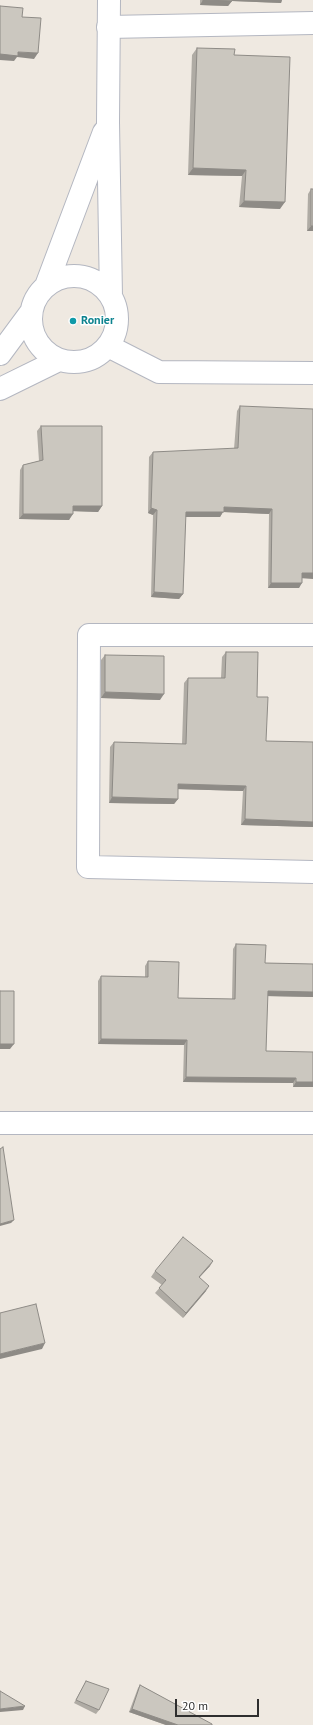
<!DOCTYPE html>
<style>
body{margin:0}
#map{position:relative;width:313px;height:1725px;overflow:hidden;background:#efe9e1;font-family:"PT Sans",sans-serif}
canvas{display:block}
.scale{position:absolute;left:175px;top:1699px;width:84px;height:18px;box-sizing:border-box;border:2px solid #2e2e2e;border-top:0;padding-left:5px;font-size:12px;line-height:14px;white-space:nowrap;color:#2e2e2e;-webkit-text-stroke:3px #fff;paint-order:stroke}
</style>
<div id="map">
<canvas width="313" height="1725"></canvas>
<div class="scale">20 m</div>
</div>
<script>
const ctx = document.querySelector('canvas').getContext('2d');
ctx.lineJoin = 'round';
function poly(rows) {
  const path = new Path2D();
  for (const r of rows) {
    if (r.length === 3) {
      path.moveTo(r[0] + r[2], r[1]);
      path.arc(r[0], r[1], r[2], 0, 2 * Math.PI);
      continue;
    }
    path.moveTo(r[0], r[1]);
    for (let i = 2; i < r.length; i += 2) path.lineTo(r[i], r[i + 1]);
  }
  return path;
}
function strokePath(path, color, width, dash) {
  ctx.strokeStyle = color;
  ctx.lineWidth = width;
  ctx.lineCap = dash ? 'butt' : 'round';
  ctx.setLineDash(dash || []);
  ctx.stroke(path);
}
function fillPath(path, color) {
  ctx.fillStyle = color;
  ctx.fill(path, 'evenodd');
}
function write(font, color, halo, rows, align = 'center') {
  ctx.font = font + ' "PT Sans",sans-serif';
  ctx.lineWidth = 3;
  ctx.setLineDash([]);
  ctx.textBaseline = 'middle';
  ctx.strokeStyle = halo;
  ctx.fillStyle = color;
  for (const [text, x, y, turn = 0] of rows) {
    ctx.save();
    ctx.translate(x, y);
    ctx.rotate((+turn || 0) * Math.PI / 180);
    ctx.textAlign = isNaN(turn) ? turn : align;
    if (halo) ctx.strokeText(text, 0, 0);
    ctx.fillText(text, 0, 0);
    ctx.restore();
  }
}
const minor = poly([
 [108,27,313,23],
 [313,635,89,635,88,867,313,872],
 [0,1123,313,1123]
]);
const tertiary = poly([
 [109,0,108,122,111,297],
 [74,319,43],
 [46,286,104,132],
 [108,346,159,372,313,373],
 [0,354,31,312],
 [0,389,59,360]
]);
strokePath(minor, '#b4b7c1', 24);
strokePath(tertiary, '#b4b7c1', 24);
strokePath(minor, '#fff', 22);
strokePath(tertiary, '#fff', 22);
fillPath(poly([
 [200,0,282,0,281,3,232,1,228,6,200,5],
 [197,48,234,55,280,209,239,207,242,176,188,175,192,55],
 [311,189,313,231,307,231,308,194],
 [240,406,302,578,299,588,268,588,269,514,223,512,220,517,185,517,183,594,179,599,151,597,153,515,148,513,149,457,153,452,234,449,237,411],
 [41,426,102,506,98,512,73,511,69,520,19,519,20,470,23,465,39,461,37,431],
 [226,652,257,697,266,741,313,742,313,827,241,825,243,791,178,789,178,799,174,804,109,803,110,747,114,742,182,744,184,683,188,678,221,678,222,657],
 [105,655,160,700,101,698,101,660],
 [236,944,265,963,313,964,313,997,267,996,266,1051,313,1087,293,1087,293,1083,183,1082,184,1045,98,1044,98,981,101,976,145,977,145,966,148,961,178,998,232,999,233,949],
 [210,1266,199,1278,206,1291,183,1318,155,1293,162,1285,151,1277,155,1271],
 [86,1681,99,1710,96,1714,74,1703],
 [140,1685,212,1725,166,1725,129,1712,138,1688]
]), '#afaba4');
fillPath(poly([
 [203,0,282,0,281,3,232,1,228,6,200,5],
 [18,52,38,53,34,59,17,57,14,61,0,60,0,54],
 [193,168,246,170,242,176,188,175],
 [244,201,285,202,280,209,239,207],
 [311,226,313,226,313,231,307,231],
 [73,506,102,506,98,512,69,511],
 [224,507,272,509,269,514,223,512,220,517,182,517,186,512],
 [151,508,157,510,153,515,148,513],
 [23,514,73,514,69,520,19,519],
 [302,573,313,573,313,579,299,578],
 [271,583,302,583,299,588,268,588],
 [154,592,183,594,179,599,151,597],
 [105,692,164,694,160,700,101,698],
 [178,784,246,786,243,791,174,789],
 [112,797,178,799,174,804,109,803],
 [245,819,313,822,313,827,241,825],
 [268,991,313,992,313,997,264,996],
 [101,1039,187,1040,184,1045,98,1044],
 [0,1044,14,1044,10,1049,0,1049],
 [186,1077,296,1078,293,1083,183,1082],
 [296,1082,313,1082,313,1087,293,1087],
 [14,1220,11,1223,0,1226,0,1224],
 [213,1261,210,1266,195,1282,199,1277],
 [209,1286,206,1291,183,1318,186,1313],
 [45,1343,42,1349,0,1359,0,1354],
 [25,1706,23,1710,0,1712,0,1709],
 [132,1709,178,1725,166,1725,129,1712]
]), '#8e8b86');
const building = poly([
 [203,0,232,0,232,1,203,0],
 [0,6,23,8,22,17,41,18,38,53,18,52,18,56,0,54,0,6],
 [197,48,235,49,234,55,290,57,285,202,244,201,246,170,193,168,197,48],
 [311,189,313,189,313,226,311,226,311,189],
 [240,406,313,409,313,573,302,573,302,583,271,583,272,509,224,507,224,512,186,512,183,594,154,592,157,510,151,508,153,452,238,448,240,406],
 [41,426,102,426,102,506,73,506,73,514,23,514,23,465,43,460,41,426],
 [226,652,258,652,257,697,268,697,266,741,313,742,313,822,245,819,246,786,178,784,178,799,112,797,114,742,186,744,188,678,225,678,226,652],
 [105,655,164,656,164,694,105,692,105,655],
 [236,944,266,945,265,963,313,964,313,992,268,991,266,1051,313,1052,313,1082,296,1082,296,1078,186,1077,187,1040,101,1039,101,976,148,977,148,961,179,962,178,998,235,999,236,944],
 [0,991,14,991,14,1044,0,1044,0,991],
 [3,1147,14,1220,0,1224,0,1149,3,1147],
 [183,1237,213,1261,199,1277,209,1286,186,1313,159,1288,166,1280,155,1271,183,1237],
 [36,1304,45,1343,0,1354,0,1313,36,1304],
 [86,1681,109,1689,99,1710,76,1700,86,1681],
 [140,1685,212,1724,212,1725,178,1725,132,1709,140,1685],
 [0,1691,25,1706,0,1709,0,1691]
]);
fillPath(building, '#cbc7bf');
strokePath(building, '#8e8b86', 1);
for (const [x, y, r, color] of [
 [73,321,4,"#0f9aa8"]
]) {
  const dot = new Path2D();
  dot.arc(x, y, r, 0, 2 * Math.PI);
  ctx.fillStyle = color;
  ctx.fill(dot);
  strokePath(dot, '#fff', 1.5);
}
write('bold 12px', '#0d838f', '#fff', [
 ["Ronier",81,321]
], 'left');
</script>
